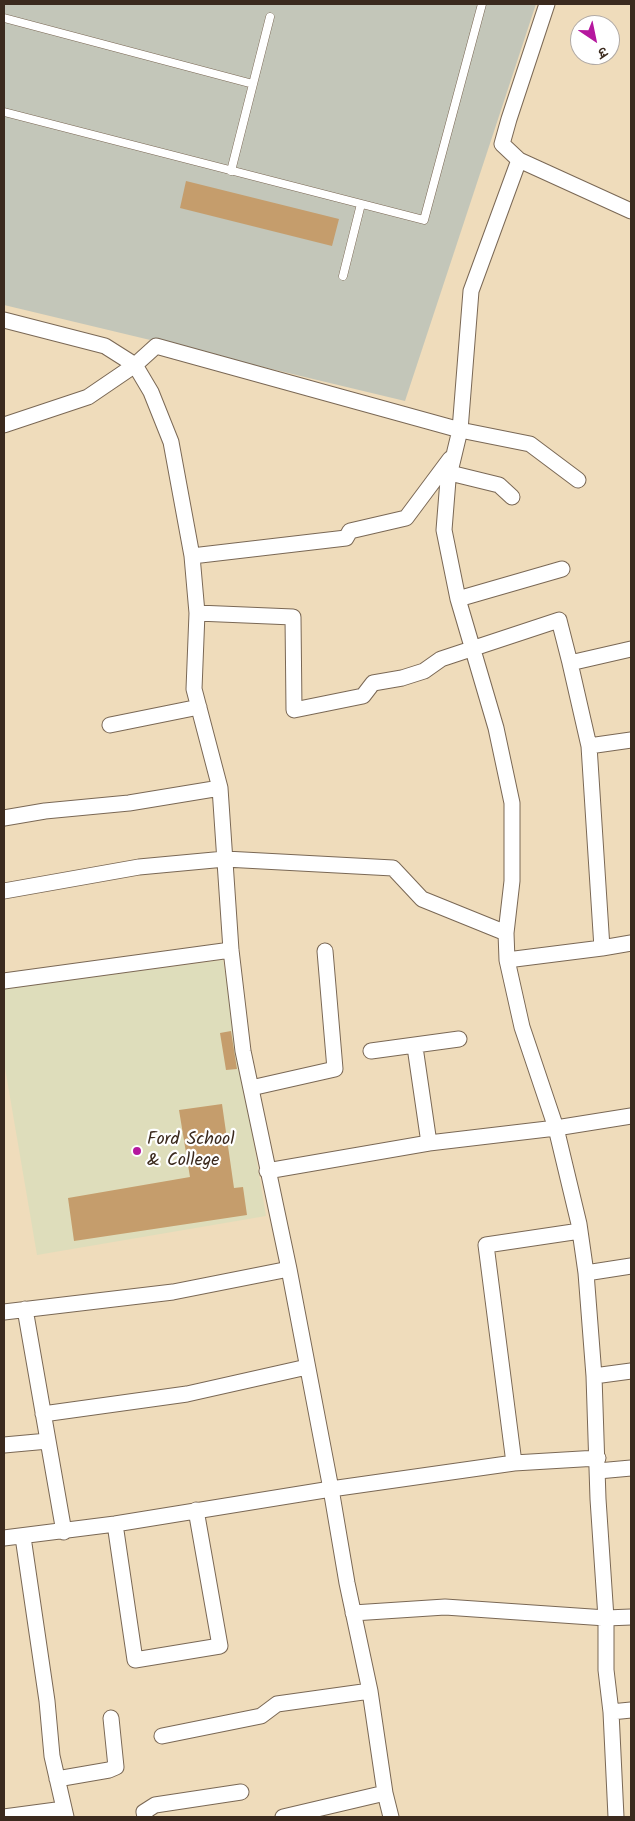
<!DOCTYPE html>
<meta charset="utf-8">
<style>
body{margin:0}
#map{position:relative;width:635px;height:1821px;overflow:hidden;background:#efdcbb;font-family:Kalam,"Playpen Sans Deva",sans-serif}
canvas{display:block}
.frame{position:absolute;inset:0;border:5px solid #3b2a1e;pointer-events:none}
.north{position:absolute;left:570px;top:15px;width:50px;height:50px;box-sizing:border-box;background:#fff;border:1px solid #b1aaa5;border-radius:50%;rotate:146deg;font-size:14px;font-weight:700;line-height:20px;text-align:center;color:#3b2a1e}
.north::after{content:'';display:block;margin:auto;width:18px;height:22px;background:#b5179e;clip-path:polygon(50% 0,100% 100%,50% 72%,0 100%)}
</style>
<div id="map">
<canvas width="635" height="1821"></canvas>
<div class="frame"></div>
<div class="north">उ</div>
</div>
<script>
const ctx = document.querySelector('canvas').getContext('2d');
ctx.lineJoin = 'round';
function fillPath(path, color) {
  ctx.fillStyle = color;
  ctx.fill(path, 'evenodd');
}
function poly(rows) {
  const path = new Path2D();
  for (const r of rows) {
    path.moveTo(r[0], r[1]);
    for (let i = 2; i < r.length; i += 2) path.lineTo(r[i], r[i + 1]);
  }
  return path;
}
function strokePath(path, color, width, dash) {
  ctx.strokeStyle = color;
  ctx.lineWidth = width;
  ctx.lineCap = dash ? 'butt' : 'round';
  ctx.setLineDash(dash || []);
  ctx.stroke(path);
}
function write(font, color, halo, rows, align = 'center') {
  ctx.font = font + ' Kalam,sans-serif';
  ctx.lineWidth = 4.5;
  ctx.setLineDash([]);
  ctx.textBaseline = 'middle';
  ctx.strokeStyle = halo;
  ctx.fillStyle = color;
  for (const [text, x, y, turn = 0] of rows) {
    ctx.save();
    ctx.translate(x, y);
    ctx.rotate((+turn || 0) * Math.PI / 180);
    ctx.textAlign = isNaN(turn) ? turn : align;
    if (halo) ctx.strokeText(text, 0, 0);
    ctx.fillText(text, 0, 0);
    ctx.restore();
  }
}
fillPath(poly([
 [223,960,266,1216,37,1255,4,1062,4,989]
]), '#deddbb');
fillPath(poly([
 [4,4,536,4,405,401,4,305]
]), '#c3c6b9');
fillPath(poly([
 [186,181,339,219,332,246,180,208],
 [231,1031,237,1069,226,1070,220,1033],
 [222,1104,234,1188,243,1187,247,1215,74,1241,68,1198,190,1177,179,1110]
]), '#c59d6c');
const lane = poly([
 [4,18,253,84],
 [4,112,424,220,482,4],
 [231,171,270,17],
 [343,276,361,204]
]);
const street = poly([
 [547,4,509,119,502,144,519,160,631,211],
 [519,160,471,291,460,430,448,480,444,530,458,599,496,728,512,803,512,881,506,933,507,960,522,1027,556,1128,579,1224,586,1273,594,1376,598,1499,606,1618,606,1670,611,1712,616,1817],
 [4,320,105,346,135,365,151,392,171,442,192,556,197,613,194,689,220,788,231,950,243,1051,289,1269,331,1489,347,1583,370,1691,385,1793,391,1817],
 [4,425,88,397,135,365,156,346,460,430,530,444,578,480],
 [450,473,499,485,512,497],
 [192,556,346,538,350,531,406,518,450,459],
 [458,599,562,569],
 [197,613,293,617,294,710,363,696,373,683,402,678,424,671,441,659,559,620,570,663],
 [110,725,199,707],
 [589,746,631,740],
 [4,818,45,811,129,803,220,788],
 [4,891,139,867,225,859,393,868,422,899,506,933],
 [602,948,589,746,570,663,631,649],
 [507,960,602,948,631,943],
 [4,981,231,950],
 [415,1047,429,1143],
 [371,1051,459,1039],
 [251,1088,335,1069,325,951],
 [267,1171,429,1143,556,1128,631,1116],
 [586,1273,631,1266],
 [25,1309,64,1532],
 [4,1312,173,1292,289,1269],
 [594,1376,631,1371],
 [43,1414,187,1394,307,1367],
 [4,1445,48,1441],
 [514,1463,486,1245,580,1231],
 [598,1471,631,1468],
 [115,1524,135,1660,220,1646,196,1510],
 [23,1537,47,1701,52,1756,66,1817],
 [4,1538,115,1524,331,1489,514,1463,598,1458],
 [353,1613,445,1607,606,1618,631,1617],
 [611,1712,631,1710],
 [162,1736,261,1716,277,1704,370,1691],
 [57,1779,109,1770,116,1767,111,1718],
 [4,1817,64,1809],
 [145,1817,144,1812,155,1805,241,1792],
 [283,1817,385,1793]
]);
strokePath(lane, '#7a6855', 9);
strokePath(street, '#7a6855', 17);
strokePath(lane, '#fff', 8);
strokePath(street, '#fff', 15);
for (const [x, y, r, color] of [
 [137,1151,5,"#b5179e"]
]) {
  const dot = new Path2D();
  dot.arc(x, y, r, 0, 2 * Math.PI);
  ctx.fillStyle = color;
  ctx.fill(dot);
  strokePath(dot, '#fff', 2);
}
write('18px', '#3b2a1e', '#fff', [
 ["Ford School",147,1141],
 ["& College",147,1162]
], 'left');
</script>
